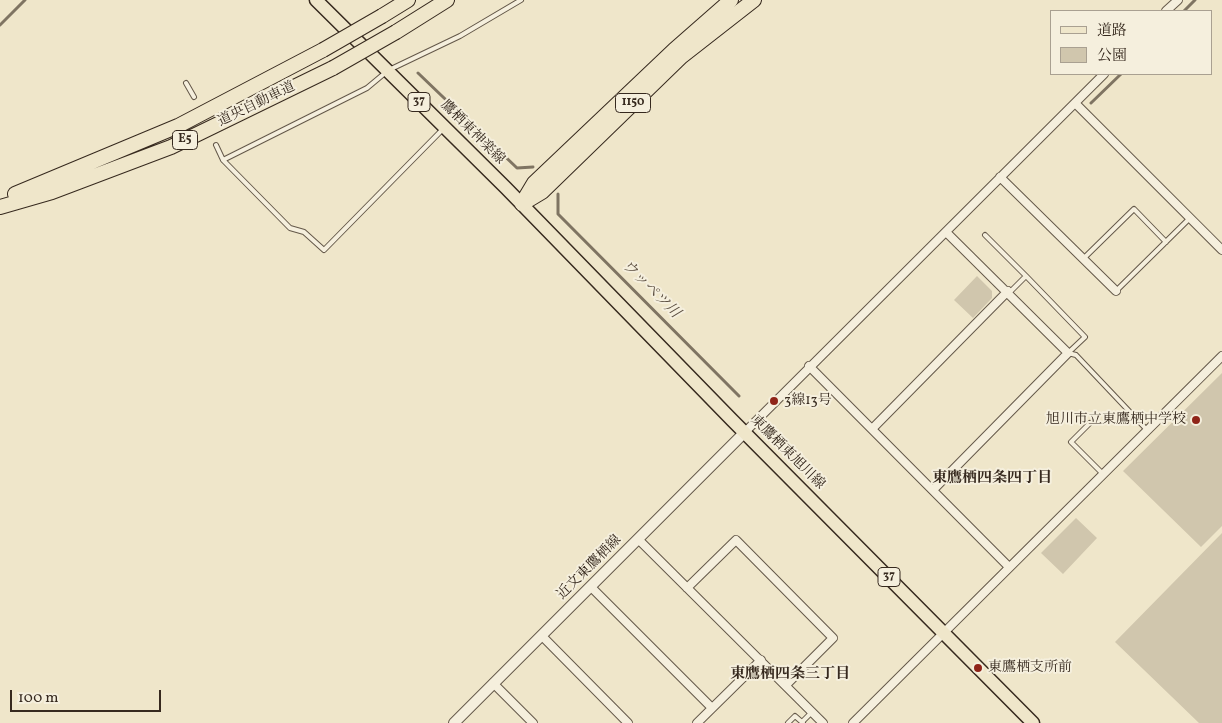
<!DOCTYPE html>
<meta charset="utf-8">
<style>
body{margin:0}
#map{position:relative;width:1222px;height:723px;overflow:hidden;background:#efe6ca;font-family:Vollkorn,"Noto Serif JP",serif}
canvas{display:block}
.legend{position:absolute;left:1050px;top:10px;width:162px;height:65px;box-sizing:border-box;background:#f5efdd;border:1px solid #a9a091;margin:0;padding:6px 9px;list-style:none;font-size:15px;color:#36291e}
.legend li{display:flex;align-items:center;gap:10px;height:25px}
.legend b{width:25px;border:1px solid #a9a091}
.scale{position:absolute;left:10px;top:690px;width:151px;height:22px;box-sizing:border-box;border:2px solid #36291e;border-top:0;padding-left:6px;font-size:15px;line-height:18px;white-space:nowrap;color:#36291e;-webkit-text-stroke:4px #f5efdd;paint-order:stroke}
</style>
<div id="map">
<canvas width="1222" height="723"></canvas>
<ul class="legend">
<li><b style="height:6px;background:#efe6ca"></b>道路</li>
<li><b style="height:14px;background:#d0c6ad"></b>公園</li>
</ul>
<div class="scale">100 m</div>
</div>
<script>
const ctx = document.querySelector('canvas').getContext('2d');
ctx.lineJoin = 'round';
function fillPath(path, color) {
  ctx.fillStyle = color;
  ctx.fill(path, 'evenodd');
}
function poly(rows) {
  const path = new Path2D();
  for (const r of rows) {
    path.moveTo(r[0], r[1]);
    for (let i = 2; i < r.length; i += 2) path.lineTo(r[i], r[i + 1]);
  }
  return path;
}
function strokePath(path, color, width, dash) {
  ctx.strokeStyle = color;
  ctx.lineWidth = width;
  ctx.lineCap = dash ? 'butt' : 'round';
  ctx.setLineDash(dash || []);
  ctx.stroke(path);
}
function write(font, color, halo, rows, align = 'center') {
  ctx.font = font + ' Vollkorn,"Noto Serif JP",serif';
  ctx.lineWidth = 4;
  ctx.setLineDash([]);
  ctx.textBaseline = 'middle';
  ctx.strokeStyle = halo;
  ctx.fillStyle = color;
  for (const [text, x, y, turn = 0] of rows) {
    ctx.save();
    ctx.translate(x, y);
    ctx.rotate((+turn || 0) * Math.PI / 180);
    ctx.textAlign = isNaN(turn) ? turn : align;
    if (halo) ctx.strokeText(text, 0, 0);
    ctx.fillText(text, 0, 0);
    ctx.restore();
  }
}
fillPath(poly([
 [977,276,992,291,992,298,973,318,954,300],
 [1222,373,1222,526,1201,547,1123,471],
 [1076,518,1097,538,1063,574,1041,553],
 [1222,533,1222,723,1199,723,1115,642]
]), '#d0c6ad');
strokePath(poly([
 [1184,11,1195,0],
 [0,25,25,0],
 [418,73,517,168,533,167],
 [1091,103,1121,74],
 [558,194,558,214,739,396]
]), '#7f7462', 3);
const service = poly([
 [391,69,460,36,521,0],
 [186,83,194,97],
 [216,145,223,160,367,88,385,73],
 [223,160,290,228,304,232,324,250,443,129],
 [985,235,1026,276,1009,293],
 [1083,259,1134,209,1166,242],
 [1026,276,1085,337,1068,353],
 [1116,291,1190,218],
 [1068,353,1076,355,1147,430],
 [1090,423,1071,442,1103,474],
 [802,722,812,712],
 [788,723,795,716,803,723]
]);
const minor = poly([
 [1166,11,1178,0],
 [1075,103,1222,250],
 [1000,177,1116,291],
 [809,366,1009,567],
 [872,429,1008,291],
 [745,432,1104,74],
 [933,490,1068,353,946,232],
 [638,539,823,723],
 [591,587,712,708],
 [687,588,736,540,833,638,786,685],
 [542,636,628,723],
 [493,683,533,723],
 [697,723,761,660],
 [853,723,1222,356]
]);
const tertiary = poly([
 [454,723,745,432]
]);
const primary = poly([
 [316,0,506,188,732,420,1033,723]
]);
const motorway = poly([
 [382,16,408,0],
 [396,32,447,0],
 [15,194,178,126,323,50],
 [522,203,534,183,674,50,731,0],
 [522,204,542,192,681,57,754,0],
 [0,207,52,192,171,147,333,68]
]);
strokePath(service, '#645849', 6);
strokePath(minor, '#645849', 10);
strokePath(tertiary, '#645849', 12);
strokePath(primary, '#36291e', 15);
strokePath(motorway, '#36291e', 16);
strokePath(service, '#f5efdd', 4);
strokePath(minor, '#f5efdd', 8);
strokePath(tertiary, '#f5efdd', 10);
strokePath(primary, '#efe6ca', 12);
strokePath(motorway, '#efe6ca', 14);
const motorwayBridge = poly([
 [323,50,382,16],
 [333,68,396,32]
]);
strokePath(motorwayBridge, '#36291e', 16, []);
strokePath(motorwayBridge, '#efe6ca', 14);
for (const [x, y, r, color] of [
 [774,401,5,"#8f2418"],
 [1196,420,5,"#8f2418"],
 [978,668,5,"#8f2418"]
]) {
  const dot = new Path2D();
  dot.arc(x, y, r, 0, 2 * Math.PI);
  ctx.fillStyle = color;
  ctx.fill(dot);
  strokePath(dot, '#f5efdd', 2);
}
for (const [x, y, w] of [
 [419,102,22],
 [633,103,35],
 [185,140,25],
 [889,577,22]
]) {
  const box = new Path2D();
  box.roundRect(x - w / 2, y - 9.5, w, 19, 4);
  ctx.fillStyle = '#f5efdd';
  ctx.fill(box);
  strokePath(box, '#36291e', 1);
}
write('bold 12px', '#36291e', null, [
 ["37",419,102],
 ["1150",633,103],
 ["E5",185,140],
 ["37",889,577]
]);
write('14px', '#36291e', '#f5efdd', [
 ["道央自動車道",257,105,-26],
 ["鷹栖東神楽線",472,133,45],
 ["東鷹栖東旭川線",787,453,45],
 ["近文東鷹栖線",590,568,-45]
]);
write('14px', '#36291e', '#f5efdd', [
 ["3線13号",784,401],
 ["旭川市立東鷹栖中学校",1186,420,"right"],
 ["東鷹栖支所前",988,668]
], 'left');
write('italic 15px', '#5b4e40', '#f5efdd', [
 ["ウッペツ川",650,290,45]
]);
write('bold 15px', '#36291e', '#f5efdd', [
 ["東鷹栖四条四丁目",992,479],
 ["東鷹栖四条三丁目",790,675]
]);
</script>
